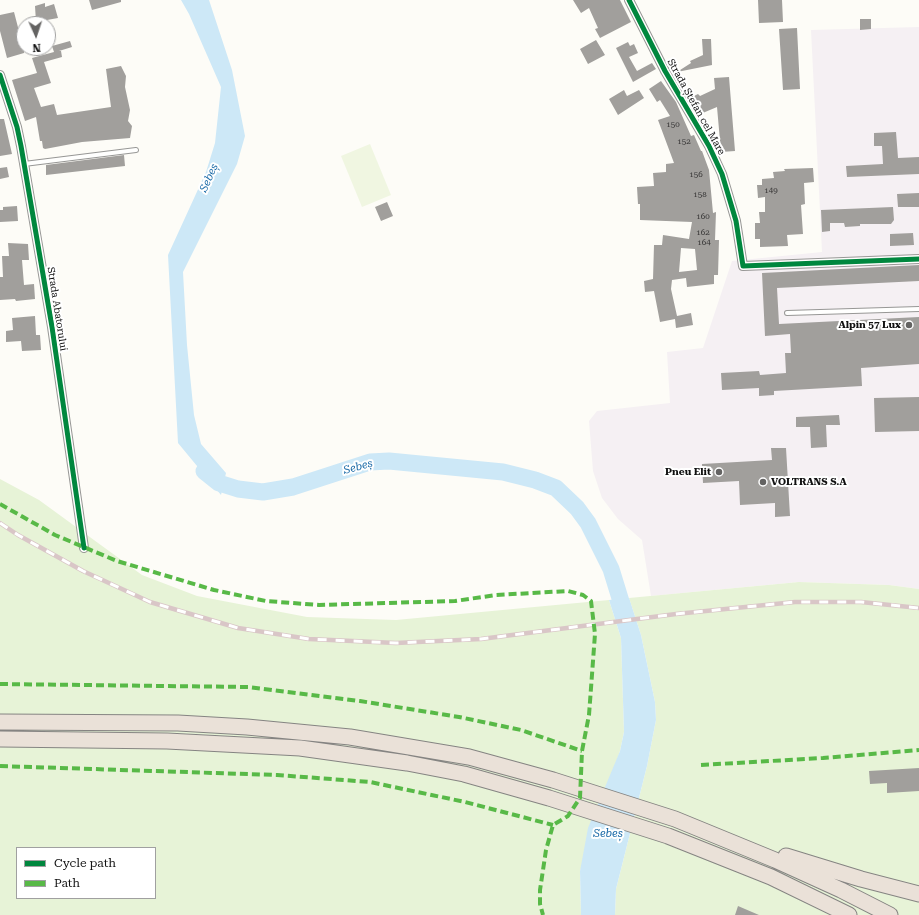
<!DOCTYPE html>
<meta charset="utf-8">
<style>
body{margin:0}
#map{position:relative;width:919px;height:915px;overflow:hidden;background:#fdfcf7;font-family:"Roboto Serif",serif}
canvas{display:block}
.legend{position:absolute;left:16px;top:847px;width:140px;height:52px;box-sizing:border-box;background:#fff;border:1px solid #a0a0a0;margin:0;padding:5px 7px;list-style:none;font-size:12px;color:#111}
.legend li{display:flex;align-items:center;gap:8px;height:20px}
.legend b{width:20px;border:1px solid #a0a0a0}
.north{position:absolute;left:16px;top:16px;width:40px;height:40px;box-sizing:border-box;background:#fff;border:1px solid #a0a0a0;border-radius:50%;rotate:177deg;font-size:11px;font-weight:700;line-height:16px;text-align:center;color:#111}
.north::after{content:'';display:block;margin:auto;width:14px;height:18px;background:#646362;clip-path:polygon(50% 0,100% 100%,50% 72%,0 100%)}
</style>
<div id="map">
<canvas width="919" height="915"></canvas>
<ul class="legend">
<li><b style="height:5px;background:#00873e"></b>Cycle path</li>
<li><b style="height:5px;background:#58b947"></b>Path</li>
</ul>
<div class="north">N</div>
</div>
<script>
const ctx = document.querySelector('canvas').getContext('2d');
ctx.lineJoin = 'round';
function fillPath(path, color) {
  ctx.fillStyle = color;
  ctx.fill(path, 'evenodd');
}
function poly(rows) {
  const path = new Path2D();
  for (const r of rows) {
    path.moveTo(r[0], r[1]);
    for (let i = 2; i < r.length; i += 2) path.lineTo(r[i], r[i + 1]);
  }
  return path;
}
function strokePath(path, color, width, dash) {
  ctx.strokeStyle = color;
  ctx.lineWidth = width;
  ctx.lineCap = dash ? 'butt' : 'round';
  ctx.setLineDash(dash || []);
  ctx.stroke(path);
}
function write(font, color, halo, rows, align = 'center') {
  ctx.font = font + ' "Roboto Serif",serif';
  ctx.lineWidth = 4;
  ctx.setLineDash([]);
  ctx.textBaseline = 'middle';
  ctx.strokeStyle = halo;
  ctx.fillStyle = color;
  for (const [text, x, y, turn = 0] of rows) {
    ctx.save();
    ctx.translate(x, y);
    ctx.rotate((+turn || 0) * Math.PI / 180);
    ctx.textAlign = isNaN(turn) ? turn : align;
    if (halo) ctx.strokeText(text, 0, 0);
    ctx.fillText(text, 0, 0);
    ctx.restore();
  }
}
fillPath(poly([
 [919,27,919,589,889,585,799,582,651,596,642,540,618,519,602,498,593,471,589,421,597,411,670,403,667,352,703,348,732,261,822,252,811,30]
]), '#f5f0f3');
fillPath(poly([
 [0,479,39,500,142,575,197,596,307,617,396,620,609,600,621,638,624,732,620,751,580,871,581,915,0,915],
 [17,848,155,848,155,898,17,898],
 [799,582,889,585,919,589,919,915,615,915,616,889,647,766,656,720,655,702,641,635,629,598]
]), '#e7f3d7');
fillPath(poly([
 [370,144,391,195,362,207,341,156]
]), '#f0f6e1');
fillPath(poly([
 [181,0,209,0,232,70,245,136,237,164,183,272,187,345,194,415,201,444,226,473,221,495,178,443,168,255,206,172,215,143,221,87,189,14],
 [629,598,641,635,655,702,656,720,647,766,616,889,615,915,581,915,580,871,588,828,620,751,624,732,621,638,609,600]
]), '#cde8f7');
strokePath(poly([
 [204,471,219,483,238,489,263,492,293,487,370,462,389,461,503,472,535,480,556,488,577,508,588,523,611,569,627,621]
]), '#cde8f7', 17);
fillPath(poly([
 [89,0,121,0,121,2,92,10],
 [573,0,620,0,631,22,600,38,595,29,598,28,589,8,581,13],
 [758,0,782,0,783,22,759,23],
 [45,3,45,7,54,4,58,18,36,22,35,6],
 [14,12,20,35,24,34,24,53,7,58,0,31,0,15],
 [860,19,871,19,871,29,860,30],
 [797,28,800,89,783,90,779,29],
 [702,39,711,39,712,65,677,72,691,63,690,61,703,55],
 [596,40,605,55,588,64,580,49],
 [70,41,72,47,59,51,61,51,62,57,44,62,51,83,34,88,41,107,54,104,57,115,111,107,106,69,121,66,126,76,125,87,130,110,128,121,132,126,130,138,82,142,45,149,43,148,42,141,40,141,36,117,25,121,12,80,37,73,32,58,54,52,52,46],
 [628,42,630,46,634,44,638,53,629,57,637,71,652,63,656,69,633,82,616,48],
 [729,77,735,151,721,152,717,107,698,115,690,98,698,94,700,96,715,89,714,78],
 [661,81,676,102,691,136,694,135,701,151,702,151,709,170,713,213,716,212,715,240,719,240,718,275,714,275,714,284,687,287,686,278,672,280,671,289,677,316,691,313,693,325,676,328,675,319,660,322,654,291,645,292,644,281,653,279,654,245,662,245,663,235,689,239,692,222,640,220,640,204,638,204,637,187,654,186,653,173,666,172,666,164,674,163,658,120,670,116,660,100,657,102,649,89],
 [681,248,695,249,697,270,679,272],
 [624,90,627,96,639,90,644,98,618,115,609,99],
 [0,119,4,119,12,154,0,156],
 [896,132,898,158,919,157,919,174,847,177,846,166,883,164,882,146,874,146,874,133],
 [124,155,125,166,46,175,46,165],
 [7,167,9,177,0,179,0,168],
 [813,168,814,182,804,183,805,204,801,205,803,234,787,235,788,246,760,247,760,239,755,239,755,223,760,223,759,212,765,212,765,197,758,198,757,185,762,185,762,179,774,178,773,172,785,171,784,169],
 [919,193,919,207,898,207,897,194],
 [387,202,393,216,381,221,375,207],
 [17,206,18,221,0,222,0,210,3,210,3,207],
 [893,207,894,220,891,224,860,224,860,226,845,227,844,223,830,223,830,231,822,232,821,210],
 [913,233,914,245,890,246,890,234],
 [8,243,28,244,29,260,22,260,24,285,34,284,35,299,16,301,15,299,0,300,0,277,3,277,2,256,9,256],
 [919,265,919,281,777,288,779,324,919,317,919,364,861,368,862,386,774,391,774,395,759,396,759,388,722,390,721,373,759,371,760,375,786,373,785,353,791,353,790,334,765,336,762,273],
 [35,316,36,335,40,335,41,350,22,351,21,341,6,342,6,331,13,330,12,318],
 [919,397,919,431,875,432,874,398],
 [839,415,840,425,826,425,827,447,811,448,810,427,796,427,796,417],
 [771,448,786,448,790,516,775,517,775,503,740,505,739,481,703,483,702,464,772,460],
 [919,768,919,791,887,793,887,783,870,784,869,771],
 [738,906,759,915,735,915]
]), '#a19f9c');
const service = poly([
 [24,164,136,150],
 [787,313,919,309]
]);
const minor = poly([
 [629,0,665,71,709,146,722,174,736,221,743,266,919,259],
 [0,75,17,127,21,146,52,327,84,548]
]);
const motorway = poly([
 [0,722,178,723,247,727,350,737,469,757,553,780,675,819,775,860,841,890,890,915],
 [0,739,167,741,300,748,407,763,464,774,549,798,668,836,771,877,849,915],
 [786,856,861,879,919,894]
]);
strokePath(service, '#979795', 6);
strokePath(minor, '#979795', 10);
strokePath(motorway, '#858482', 17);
strokePath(service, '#fffffe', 4);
strokePath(minor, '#fffffe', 8);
strokePath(motorway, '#eae1d8', 15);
const rail = poly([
 [0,523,18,535,83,571,150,602,238,628,309,639,396,643,481,639,676,614,795,602,861,602,919,608]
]);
strokePath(rail, '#d9c6c7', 4.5);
strokePath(rail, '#fff', 3, [9]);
strokePath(poly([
 [0,504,55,535,117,561,214,590,266,601,319,605,455,601,496,595,568,591,583,595,591,601,595,634,589,715,582,751,580,798,568,816,553,825,546,850,540,890,540,904,543,915],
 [0,684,248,687,360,701,459,717,521,730,582,751],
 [701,765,823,758,919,750],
 [0,766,277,775,370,782,465,802,553,825]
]), '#58b947', 4, [8, 4]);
strokePath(poly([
 [629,0,665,71,709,146,722,174,736,221,743,266,919,259],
 [0,75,17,127,21,146,52,327,84,548]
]), '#00873e', 5);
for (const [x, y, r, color] of [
 [909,325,4,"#646362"],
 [719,472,4,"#646362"],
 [763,482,4,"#646362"]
]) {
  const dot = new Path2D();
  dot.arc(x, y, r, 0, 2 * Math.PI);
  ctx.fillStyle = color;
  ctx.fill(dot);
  strokePath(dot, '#fff', 1.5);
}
write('8px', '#353434', null, [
 ["150",673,125],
 ["152",684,142],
 ["156",696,175],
 ["149",771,191],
 ["158",700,195],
 ["160",703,217],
 ["162",703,233],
 ["164",704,243]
]);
write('10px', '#111', '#fff', [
 ["Strada Ștefan cel Mare",696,107,61],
 ["Strada Abatorului",57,309,81]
]);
write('bold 10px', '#111', '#fff', [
 ["Alpin 57 Lux",901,325],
 ["Pneu Elit",711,472],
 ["VOLTRANS S.A",771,482,"left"]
], 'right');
write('italic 11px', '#1768a6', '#fff', [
 ["Sebeș",209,178,-66],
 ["Sebeș",358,467,-15],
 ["Sebeș",608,834]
]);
</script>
